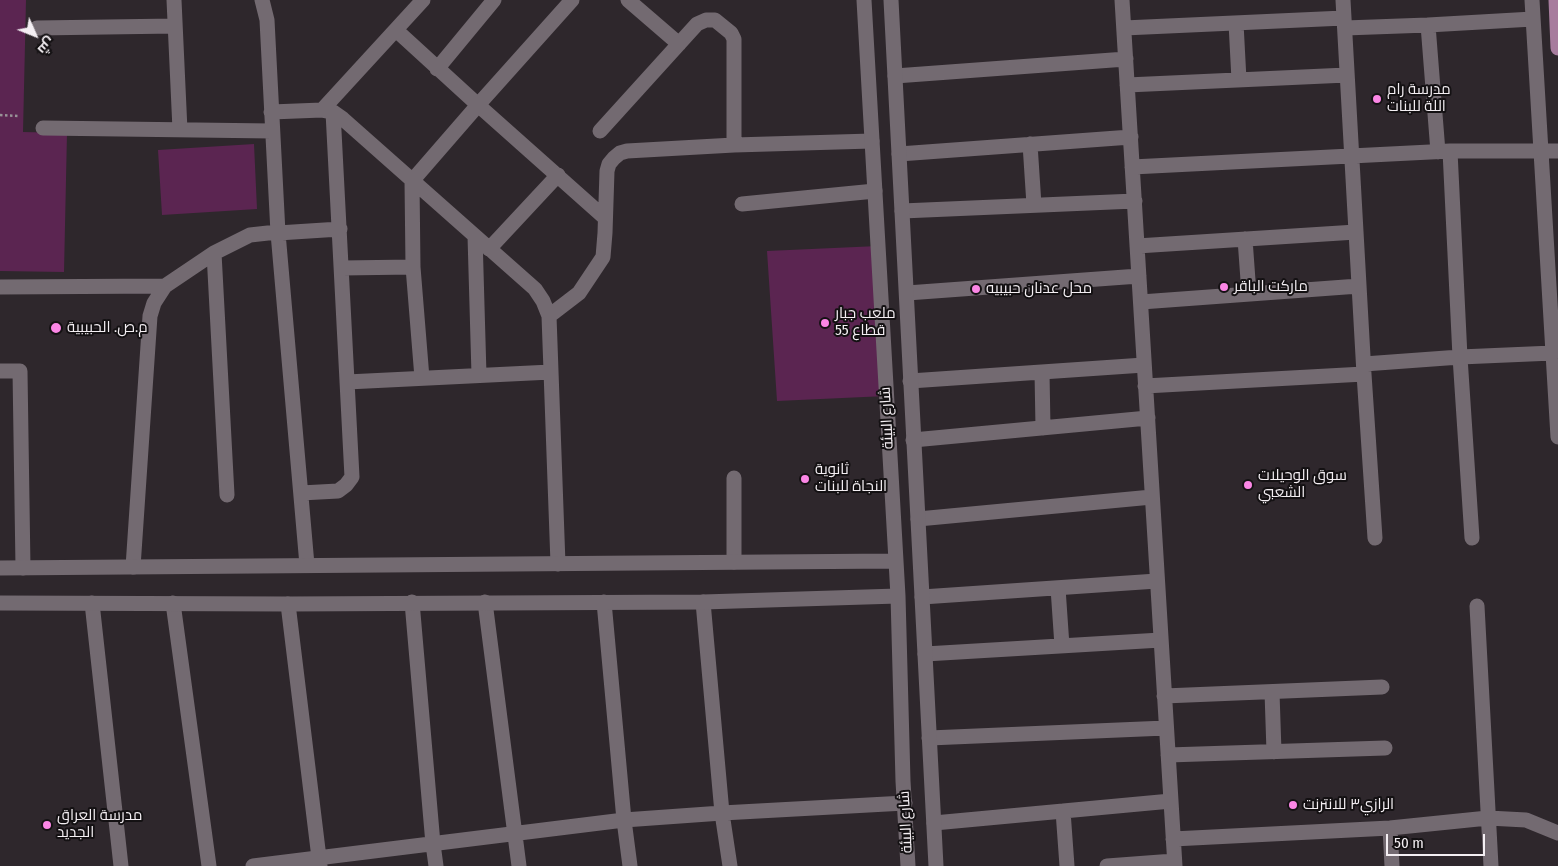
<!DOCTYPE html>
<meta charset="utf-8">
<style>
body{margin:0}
#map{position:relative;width:1558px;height:866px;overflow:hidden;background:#2e272c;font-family:"Fira Sans Condensed",Cairo,sans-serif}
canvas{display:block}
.north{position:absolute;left:10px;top:10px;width:50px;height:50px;-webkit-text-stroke:4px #141113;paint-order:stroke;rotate:134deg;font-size:14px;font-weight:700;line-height:20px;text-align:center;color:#f4eff3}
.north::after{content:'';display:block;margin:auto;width:18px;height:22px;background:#f4eff3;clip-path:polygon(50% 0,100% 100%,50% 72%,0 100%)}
.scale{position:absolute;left:1386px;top:834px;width:99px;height:22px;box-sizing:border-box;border:2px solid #f4eff3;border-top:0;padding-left:6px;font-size:15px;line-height:18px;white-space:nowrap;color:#f4eff3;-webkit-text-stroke:4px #141113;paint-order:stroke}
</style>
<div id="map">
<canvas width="1558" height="866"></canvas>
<div class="north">ش</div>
<div class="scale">50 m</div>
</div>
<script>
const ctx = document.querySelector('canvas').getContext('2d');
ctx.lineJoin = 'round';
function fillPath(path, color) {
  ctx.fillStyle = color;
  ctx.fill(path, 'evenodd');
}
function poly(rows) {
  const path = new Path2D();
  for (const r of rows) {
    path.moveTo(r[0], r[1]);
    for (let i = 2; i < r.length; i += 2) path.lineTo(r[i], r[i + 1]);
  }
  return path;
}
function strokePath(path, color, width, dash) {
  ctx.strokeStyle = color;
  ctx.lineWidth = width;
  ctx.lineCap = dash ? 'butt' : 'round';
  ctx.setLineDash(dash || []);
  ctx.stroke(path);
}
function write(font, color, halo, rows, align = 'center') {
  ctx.font = font + ' "Fira Sans Condensed",Cairo,sans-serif';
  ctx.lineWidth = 4;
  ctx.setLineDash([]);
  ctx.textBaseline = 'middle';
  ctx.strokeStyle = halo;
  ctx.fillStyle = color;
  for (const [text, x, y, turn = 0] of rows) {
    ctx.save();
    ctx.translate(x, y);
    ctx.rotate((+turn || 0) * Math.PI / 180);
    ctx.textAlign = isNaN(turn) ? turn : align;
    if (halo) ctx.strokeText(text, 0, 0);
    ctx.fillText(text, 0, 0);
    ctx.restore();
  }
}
fillPath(poly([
 [0,0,26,0,23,132,67,133,64,272,0,271],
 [254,144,257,209,162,215,158,150],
 [878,246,886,396,777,401,767,251]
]), '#5b2551');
strokePath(poly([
 [0,115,18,116]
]), '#989297', 2.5, [2.5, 2.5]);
strokePath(poly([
 [174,0,180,130],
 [262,0,267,20,278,233,307,565],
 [572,0,478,105,605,218],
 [628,0,679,44],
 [1122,0,1175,866],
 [1343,0,1364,374,1375,538],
 [1532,0,1558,437],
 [1236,23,1239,80],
 [1428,25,1438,152],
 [37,28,175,26],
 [1124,28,1344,18],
 [1345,28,1428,25,1533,19],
 [396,30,478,105,412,181,413,267,422,378],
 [437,69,494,0],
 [895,76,1126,59],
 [1127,85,1347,75],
 [322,110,423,0],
 [271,112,322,110,333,112,343,119,535,289,543,301,549,316,558,564],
 [43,128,272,131],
 [600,131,697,24,706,20,715,20,731,33,734,39,734,145],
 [1030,144,1034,205],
 [1450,151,1460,357,1472,538],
 [899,154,1131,137],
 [1132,167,1450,151,1558,151],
 [742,204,875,191],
 [902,211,1135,201],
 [475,236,479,375],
 [1245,239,1249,294],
 [1137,246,1356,232],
 [489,249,558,175],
 [214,253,227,495],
 [342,268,413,267],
 [0,287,165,286],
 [907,293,1139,276],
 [1141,302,1359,286],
 [549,316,579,293,603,257,605,233,607,171,609,164,614,158,620,153,627,151,734,145,872,141],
 [1364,364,1460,357,1553,353],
 [0,371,20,371,23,568],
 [1042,372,1043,428],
 [910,381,1144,365],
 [347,382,551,372],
 [1145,386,1364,374],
 [913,440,1148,418],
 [301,493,338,491,346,485,352,477,333,112],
 [918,519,1152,497],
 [734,562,734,478],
 [133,567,150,316,154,303,165,286,214,253,250,235,268,233,278,233,340,229],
 [1058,588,1062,646],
 [922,597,1157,581],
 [412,602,433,844,436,866],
 [485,602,519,866],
 [604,602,624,820,630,866],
 [703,602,722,813,730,866],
 [92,603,121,866],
 [173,603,209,866],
 [288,604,320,866],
 [1477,606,1491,866],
 [925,654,1161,640],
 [1272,692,1274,752],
 [1164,696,1382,687],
 [929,738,1166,728],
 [1168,755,1385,748],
 [1063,811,1067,866],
 [934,823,1171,801],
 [1390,828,1392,866],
 [1173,839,1390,828,1488,818,1526,820,1558,833],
 [253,866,624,820,722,813,905,803],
 [1107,866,1174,861]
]), '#736a71', 15);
strokePath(poly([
 [864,0,898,596,903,781,908,866],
 [891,0,936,866],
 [0,568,895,561],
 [0,603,288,604,703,602,898,596]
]), '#736a71', 15);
strokePath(poly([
 [1556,0,1558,48]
]), '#a77c9d', 15);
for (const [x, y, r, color] of [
 [1377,99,5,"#fb86e5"],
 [1224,287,5,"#fb86e5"],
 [976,289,5,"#fb86e5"],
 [825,323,5,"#fb86e5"],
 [56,328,6,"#fb86e5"],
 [805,479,5,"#fb86e5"],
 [1248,485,5,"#fb86e5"],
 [1293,805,5,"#fb86e5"],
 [47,825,5,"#fb86e5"]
]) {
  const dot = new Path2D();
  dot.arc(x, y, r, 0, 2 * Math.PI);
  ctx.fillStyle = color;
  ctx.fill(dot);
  strokePath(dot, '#141113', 2);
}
write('15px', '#f4eff3', '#141113', [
 ["مدرسة رام",1387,90],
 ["اللة للبنات",1387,107],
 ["ماركت الباقر",1234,287],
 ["محل عدنان حبيبيه",986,289],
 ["ملعب جبار",835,314],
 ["قطاع 55",835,331],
 ["م.ص. الحبيبية",67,328],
 ["ثانوية",815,470],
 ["النجاة للبنات",815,487],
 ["سوق الوحيلات",1258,476],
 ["الشعبي",1258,493],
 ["الرازي٣ للانترنت",1303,805],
 ["مدرسة العراق",57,816],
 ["الجديد",57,833]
], 'left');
write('15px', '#f4eff3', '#141113', [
 ["شارع البيئة",887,418,-93],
 ["شارع البيئة",906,822,-93]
]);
</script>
